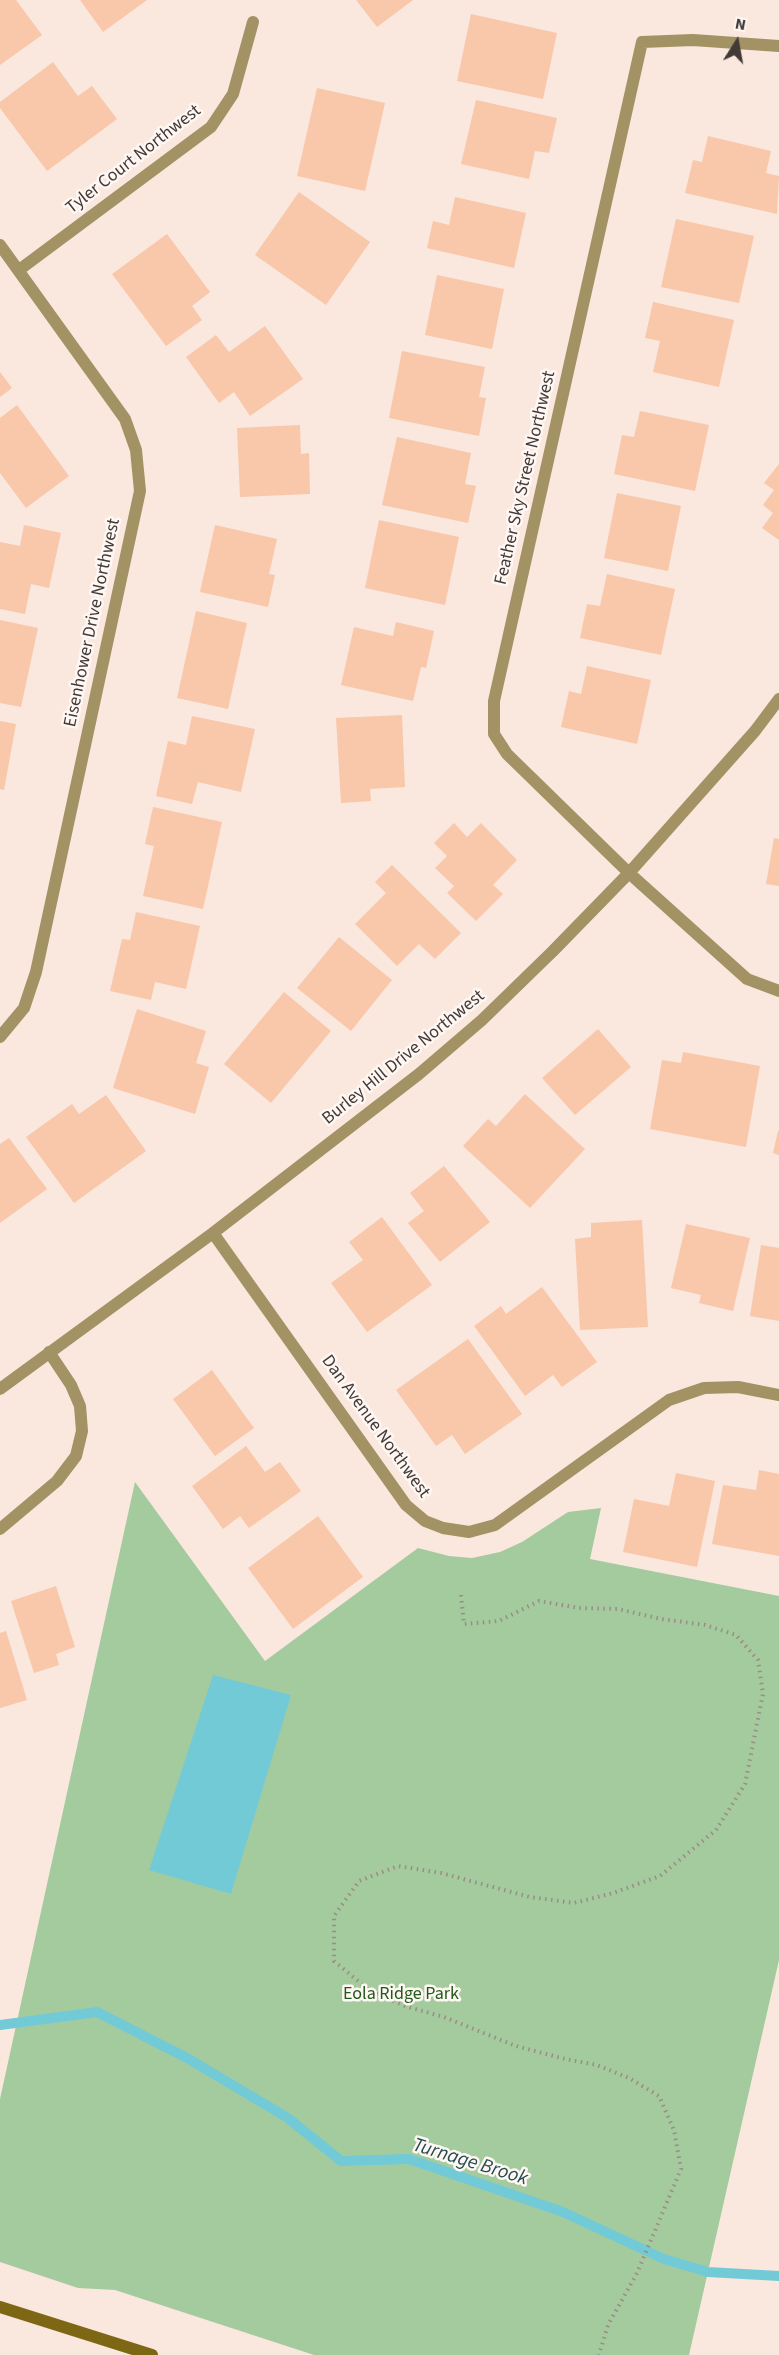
<!DOCTYPE html>
<style>
body{margin:0}
#map{position:relative;width:779px;height:2355px;overflow:hidden;background:#fae7de;font-family:"Source Sans 3",sans-serif}
canvas{display:block}
.north{position:absolute;left:707px;top:12px;width:60px;height:60px;-webkit-text-stroke:4px #fff7f3;paint-order:stroke;rotate:11deg;font-size:16px;font-weight:700;line-height:24px;text-align:center;color:#423a37}
.north::after{content:'';display:block;margin:auto;width:21px;height:27px;background:#423a37;clip-path:polygon(50% 0,100% 100%,50% 72%,0 100%)}
</style>
<div id="map">
<canvas width="779" height="2355"></canvas>
<div class="north">N</div>
</div>
<script>
const ctx = document.querySelector('canvas').getContext('2d');
ctx.lineJoin = 'round';
function fillPath(path, color) {
  ctx.fillStyle = color;
  ctx.fill(path, 'evenodd');
}
function poly(rows) {
  const path = new Path2D();
  for (const r of rows) {
    path.moveTo(r[0], r[1]);
    for (let i = 2; i < r.length; i += 2) path.lineTo(r[i], r[i + 1]);
  }
  return path;
}
function strokePath(path, color, width, dash) {
  ctx.strokeStyle = color;
  ctx.lineWidth = width;
  ctx.lineCap = dash ? 'butt' : 'round';
  ctx.setLineDash(dash || []);
  ctx.stroke(path);
}
function write(font, color, halo, rows, align = 'center') {
  ctx.font = font + ' "Source Sans 3",sans-serif';
  ctx.lineWidth = 5;
  ctx.setLineDash([]);
  ctx.textBaseline = 'middle';
  ctx.strokeStyle = halo;
  ctx.fillStyle = color;
  for (const [text, x, y, turn = 0] of rows) {
    ctx.save();
    ctx.translate(x, y);
    ctx.rotate((+turn || 0) * Math.PI / 180);
    ctx.textAlign = isNaN(turn) ? turn : align;
    if (halo) ctx.strokeText(text, 0, 0);
    ctx.fillText(text, 0, 0);
    ctx.restore();
  }
}
fillPath(poly([
 [135,1482,265,1661,418,1548,449,1556,472,1558,500,1552,522,1542,568,1512,601,1508,590,1559,779,1596,779,1960,689,2355,314,2355,115,2290,78,2288,0,2262,0,2099]
]), '#a4cb9e');
fillPath(poly([
 [213,1675,291,1695,231,1894,149,1870]
]), '#73cad7');
strokePath(poly([
 [0,2025,97,2012,187,2058,288,2118,341,2161,409,2159,563,2212,664,2259,708,2272,779,2276]
]), '#73cad7', 10);
fillPath(poly([
 [0,0,16,0,42,35,0,65],
 [80,0,147,0,103,32],
 [356,0,413,0,377,27],
 [471,14,557,33,543,99,457,81],
 [53,62,78,96,92,86,117,119,47,171,0,108,0,102],
 [317,88,385,103,365,191,297,176],
 [476,100,557,118,549,153,535,151,529,179,461,164],
 [708,136,771,151,766,173,779,176,777,214,685,193,693,160,702,162],
 [299,192,370,242,326,305,255,255],
 [455,197,526,213,514,268,427,248,433,221,449,225],
 [676,219,754,236,739,303,661,287],
 [167,234,210,292,192,306,202,320,166,346,112,274],
 [437,275,504,289,492,349,425,335],
 [653,302,734,320,719,387,653,372,660,341,645,338],
 [265,326,303,379,250,416,234,392,219,403,186,357,216,335,229,352],
 [402,351,485,367,479,397,486,398,479,436,389,418],
 [0,372,12,388,0,397],
 [17,405,69,476,26,508,0,473,0,418],
 [640,411,709,425,695,491,614,474,622,435,634,437],
 [300,425,301,454,309,453,310,494,240,497,237,428],
 [397,437,471,453,465,484,476,486,468,523,382,505],
 [779,464,779,540,762,528,773,513,763,505,774,490,764,483],
 [617,493,681,506,668,571,604,558],
 [379,520,459,537,445,605,365,588],
 [24,525,61,533,49,588,31,584,25,614,0,609,0,542,20,546],
 [215,525,277,539,269,574,275,575,268,607,200,592],
 [607,574,675,589,661,655,580,638,587,604,600,606],
 [196,611,247,623,228,709,177,698],
 [0,620,38,628,21,707,0,703],
 [396,622,434,631,426,668,421,667,413,701,341,685,354,627,393,636],
 [587,666,651,680,637,744,561,727,569,691,581,694],
 [402,715,405,787,370,789,371,801,341,803,336,718],
 [192,716,255,729,241,792,198,782,192,804,156,796,168,741,186,745],
 [0,721,16,724,4,790,0,789],
 [153,807,222,822,203,909,143,896,154,846,145,844],
 [454,823,467,837,481,823,517,860,493,885,503,894,476,921,447,893,454,886,435,868,447,856,434,843],
 [774,838,779,839,779,886,766,884],
 [392,865,461,933,435,959,419,944,397,966,355,924,386,893,375,882],
 [136,912,200,926,186,989,155,982,151,1000,110,991,122,939,130,940],
 [339,937,392,980,351,1031,297,988],
 [284,992,331,1031,271,1103,224,1064],
 [137,1009,206,1031,196,1063,209,1067,195,1114,113,1088],
 [598,1029,631,1067,575,1115,542,1078],
 [683,1052,760,1066,746,1147,650,1129,662,1060,681,1063],
 [525,1094,585,1149,530,1208,463,1146,488,1119,496,1126],
 [106,1095,146,1151,74,1203,26,1137,72,1104,79,1114],
 [778,1131,779,1131,779,1155,773,1153],
 [9,1138,47,1189,0,1223,0,1144],
 [444,1166,490,1222,440,1262,408,1223,424,1211,410,1193],
 [382,1217,432,1285,367,1332,331,1283,363,1260,349,1242],
 [642,1220,648,1327,580,1330,575,1239,591,1237,591,1223],
 [686,1224,750,1238,733,1311,699,1303,701,1295,671,1288],
 [761,1245,779,1248,779,1321,750,1316],
 [542,1287,597,1362,562,1387,553,1375,525,1396,474,1326,501,1306,506,1314],
 [468,1339,522,1414,465,1454,452,1435,436,1446,396,1390],
 [212,1370,254,1428,215,1456,173,1399],
 [246,1446,265,1472,280,1462,301,1491,249,1528,240,1516,223,1529,192,1486],
 [759,1470,779,1474,779,1556,712,1544,723,1485,756,1490],
 [676,1473,715,1481,697,1567,623,1552,634,1499,669,1506],
 [318,1516,363,1577,293,1629,248,1568],
 [56,1586,75,1647,56,1654,59,1665,34,1673,11,1601],
 [6,1631,27,1700,0,1708,0,1633]
]), '#f9c7aa');
strokePath(poly([
 [461,1595,464,1624,499,1621,539,1601,579,1608,618,1609,661,1619,705,1625,736,1635,758,1660,763,1694,745,1784,716,1830,660,1876,613,1893,574,1903,530,1897,441,1873,398,1866,359,1881,334,1916,334,1961,370,1991,405,2006,444,2017,516,2046,565,2059,597,2065,629,2078,659,2096,674,2130,681,2169,637,2273,608,2325,599,2355]
]), '#9a8c86', 4, [1.5, 4.5]);
strokePath(poly([
 [779,46,693,40,642,42,494,701,494,734,507,754,629,873,747,979,779,991],
 [0,245,125,419,136,450,140,491,36,972,24,1008,0,1037],
 [19,270,211,127,233,94,253,22],
 [213,1233,406,1505,425,1521,443,1528,469,1532,495,1525,669,1400,704,1388,738,1387,779,1395],
 [0,1389,213,1233,419,1074,482,1020,553,951,629,873,755,731,779,699],
 [0,1529,57,1481,76,1456,82,1431,80,1406,71,1385,49,1352]
]), '#a29264', 12);
strokePath(poly([
 [0,2307,152,2355]
]), '#7e6714', 12);
write('18px', '#423a37', '#fff7f3', [
 ["Tyler Court Northwest",134,160,-38],
 ["Feather Sky Street Northwest",526,478,-77],
 ["Eisenhower Drive Northwest",93,623,-78],
 ["Burley Hill Drive Northwest",404,1058,-39],
 ["Dan Avenue Northwest",375,1427,54]
]);
write('18px', '#205b19', '#fff7f3', [
 ["Eola Ridge Park",401,1995]
]);
write('italic 20px', '#244c52', '#fff7f3', [
 ["Turnage Brook",470,2163,17]
]);
</script>
